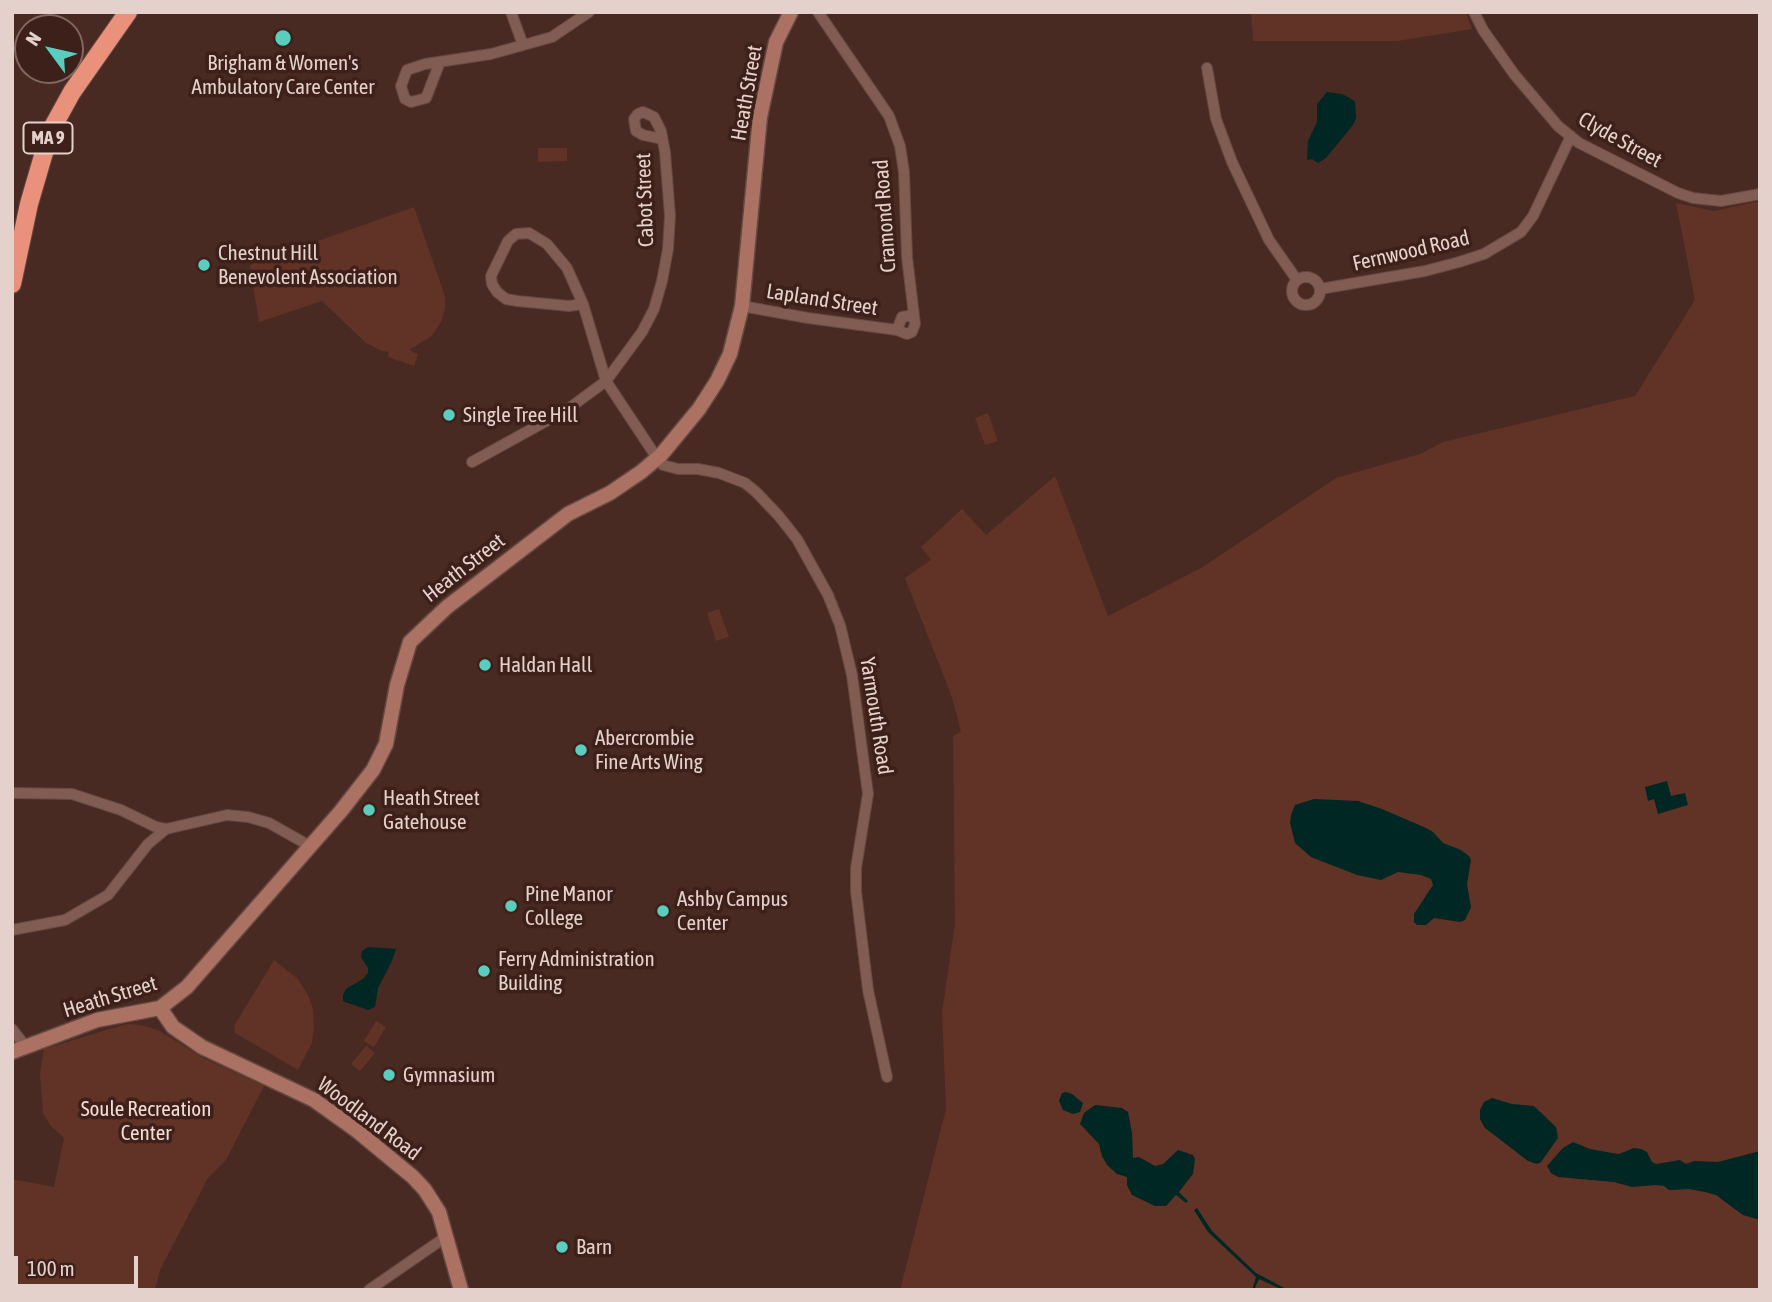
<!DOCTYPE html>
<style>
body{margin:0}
#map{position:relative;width:1772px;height:1302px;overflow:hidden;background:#482a22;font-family:"Asap Condensed",sans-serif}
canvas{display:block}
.frame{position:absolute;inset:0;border:14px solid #e5d1cc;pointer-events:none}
.north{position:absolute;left:14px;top:14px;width:70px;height:70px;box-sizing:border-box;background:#3d2019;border:2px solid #806761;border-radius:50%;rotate:303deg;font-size:19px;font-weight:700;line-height:28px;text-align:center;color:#e5d1cc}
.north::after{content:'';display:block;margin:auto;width:24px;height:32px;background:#59cebf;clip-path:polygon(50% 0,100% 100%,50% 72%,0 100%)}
.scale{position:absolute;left:14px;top:1256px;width:124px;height:32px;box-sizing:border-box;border:4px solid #e5d1cc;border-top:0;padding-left:9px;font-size:21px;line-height:24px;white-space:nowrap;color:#e5d1cc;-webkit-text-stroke:5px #3d2019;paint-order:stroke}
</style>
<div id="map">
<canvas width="1772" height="1302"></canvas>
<div class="frame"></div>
<div class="north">N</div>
<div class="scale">100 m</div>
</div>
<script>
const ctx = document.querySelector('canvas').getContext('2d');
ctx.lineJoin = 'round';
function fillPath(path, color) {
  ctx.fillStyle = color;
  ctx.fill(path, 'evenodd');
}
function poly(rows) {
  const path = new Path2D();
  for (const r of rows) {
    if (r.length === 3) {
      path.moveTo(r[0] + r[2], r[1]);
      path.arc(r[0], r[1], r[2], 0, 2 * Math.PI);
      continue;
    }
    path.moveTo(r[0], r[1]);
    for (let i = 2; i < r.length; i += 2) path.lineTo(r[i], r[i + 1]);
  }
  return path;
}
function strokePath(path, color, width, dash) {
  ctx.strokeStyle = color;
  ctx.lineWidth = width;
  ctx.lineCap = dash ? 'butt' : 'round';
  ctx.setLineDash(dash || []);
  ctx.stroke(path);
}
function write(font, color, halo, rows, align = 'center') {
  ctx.font = font + ' "Asap Condensed",sans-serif';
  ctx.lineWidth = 7;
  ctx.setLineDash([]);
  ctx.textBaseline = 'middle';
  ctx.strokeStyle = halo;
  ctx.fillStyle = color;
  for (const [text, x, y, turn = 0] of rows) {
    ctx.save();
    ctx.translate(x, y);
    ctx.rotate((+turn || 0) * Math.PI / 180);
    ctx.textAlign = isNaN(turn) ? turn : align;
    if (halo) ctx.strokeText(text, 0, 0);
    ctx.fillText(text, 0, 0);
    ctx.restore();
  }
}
fillPath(poly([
 [1251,12,1466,12,1472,29,1398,41,1253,41],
 [538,148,567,148,567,161,538,162],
 [1760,201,1760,1290,900,1290,946,1109,942,1012,955,924,953,736,961,732,952,697,905,578,931,560,921,547,962,509,986,535,1055,476,1108,616,1201,568,1336,478,1420,454,1443,442,1635,396,1695,300,1676,203,1714,211],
 [414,207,445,296,445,308,441,322,432,336,409,350,418,354,414,366,388,357,389,352,382,351,366,343,322,301,259,322,250,265],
 [988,413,998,441,985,445,975,418],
 [719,609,729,637,716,641,707,613],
 [274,960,298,979,308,995,313,1009,314,1028,312,1043,298,1070,235,1033,234,1026],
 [376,1021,386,1027,374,1047,364,1041],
 [126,1024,140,1025,158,1030,203,1058,264,1086,226,1160,208,1178,160,1270,155,1290,12,1290,12,1179,54,1187,64,1138,50,1125,43,1113,40,1073,44,1049],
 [366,1046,375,1053,360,1071,351,1064]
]), '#613226');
fillPath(poly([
 [1327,92,1342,94,1350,98,1355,102,1356,118,1353,125,1326,158,1318,163,1312,159,1307,160,1308,141,1317,122,1317,104],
 [1667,781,1671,796,1685,793,1688,805,1658,814,1654,799,1648,801,1645,787],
 [1314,799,1358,801,1382,809,1426,828,1433,832,1443,843,1461,850,1469,856,1471,860,1467,884,1471,907,1465,920,1460,922,1434,918,1426,925,1417,925,1414,922,1414,914,1433,885,1431,879,1421,875,1398,872,1381,880,1357,875,1311,857,1295,843,1290,823,1291,815,1295,805],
 [368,947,396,949,391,963,378,988,375,1007,368,1010,343,1001,343,995,346,989,363,979,368,973,368,968,361,957,362,951],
 [1066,1092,1072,1094,1083,1103,1080,1112,1073,1114,1063,1110,1059,1101,1062,1093],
 [1492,1098,1512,1104,1534,1106,1556,1127,1558,1138,1541,1162,1537,1164,1528,1161,1485,1128,1480,1119,1480,1110,1484,1102],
 [1095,1105,1122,1108,1128,1112,1132,1133,1133,1158,1139,1157,1155,1166,1163,1164,1178,1150,1193,1155,1195,1159,1193,1174,1179,1192,1188,1201,1186,1203,1176,1195,1166,1206,1155,1206,1132,1195,1127,1185,1127,1177,1117,1174,1107,1165,1102,1156,1099,1144,1080,1124,1084,1113],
 [1573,1142,1590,1149,1612,1153,1619,1154,1634,1148,1641,1149,1647,1152,1652,1162,1656,1164,1680,1160,1686,1164,1694,1161,1718,1162,1760,1151,1760,1220,1743,1215,1716,1195,1705,1192,1689,1189,1669,1190,1664,1186,1656,1185,1632,1187,1614,1182,1558,1177,1551,1173,1547,1166,1563,1148],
 [1197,1208,1212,1231,1256,1273,1288,1290,1283,1290,1259,1279,1254,1290,1252,1290,1256,1277,1208,1232,1194,1210]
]), '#002723');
const street = poly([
 [511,12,523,45],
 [1474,12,1483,30,1514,74,1558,126,1579,143,1678,193,1693,198,1721,201,1760,194],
 [440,62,426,98,411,102,405,99,401,86,407,70,425,64,491,54,552,37,589,12],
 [1207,68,1216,119,1232,162,1269,240,1297,280],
 [1306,291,14],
 [1320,289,1425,271,1459,262,1484,254,1521,232,1533,216,1571,136],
 [583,304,567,268,547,244,529,233,516,234,508,241,491,276,492,284,497,292,506,299,517,301,569,306,583,304,606,381,657,458,663,465,678,469,698,469,719,473,745,483,756,492,778,515,797,539,828,595,840,625,852,675,868,794,856,868,856,891,868,990,887,1077],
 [742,306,808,318,897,330,907,334,912,332,915,324,907,257,904,172,900,146,889,116,818,12],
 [897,330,902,317,913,315],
 [472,462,568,409,606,381,642,332,654,309,662,281,668,249,670,216,665,152,661,131,654,117,643,112,638,114,634,119,636,131,643,135,662,139],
 [12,793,72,794,121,810,156,827,166,829],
 [12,930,65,920,108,895,148,844,166,829,227,815,248,817,269,823,310,846],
 [12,1029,26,1047],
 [369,1290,447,1236]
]);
const secondary = poly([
 [160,1008,173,1027,202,1047,314,1100,356,1130,413,1177,425,1190,439,1212,461,1290],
 [12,1052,97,1020,160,1008,187,987,341,811,373,770,386,744,397,685,410,642,447,607,568,514,610,493,641,472,661,455,699,409,717,381,730,354,742,306,760,117,776,42,791,12]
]);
const highway = poly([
 [12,284,29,204,50,132,72,92,128,12]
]);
strokePath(street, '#644841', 12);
strokePath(secondary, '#644841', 17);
strokePath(highway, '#644841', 20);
strokePath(street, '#805c53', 10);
strokePath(secondary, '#ab7263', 14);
strokePath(highway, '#e9917b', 18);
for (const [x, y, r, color] of [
 [283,38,9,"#59cebf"],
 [204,265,7,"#59cebf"],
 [449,415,7,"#59cebf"],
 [485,665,7,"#59cebf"],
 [581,750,7,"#59cebf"],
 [369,810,7,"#59cebf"],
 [511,906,7,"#59cebf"],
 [663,911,7,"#59cebf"],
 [484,971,7,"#59cebf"],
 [389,1075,7,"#59cebf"],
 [562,1247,7,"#59cebf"]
]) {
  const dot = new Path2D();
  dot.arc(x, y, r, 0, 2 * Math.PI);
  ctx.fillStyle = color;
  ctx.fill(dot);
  strokePath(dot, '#3d2019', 2.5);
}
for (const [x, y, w] of [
 [48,138,49]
]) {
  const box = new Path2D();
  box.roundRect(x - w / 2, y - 15.5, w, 31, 5);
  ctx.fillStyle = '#3d2019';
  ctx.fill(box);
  strokePath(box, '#e5d1cc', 2);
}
write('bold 19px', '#e5d1cc', null, [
 ["MA 9",48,138]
]);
write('21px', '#e5d1cc', '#3d2019', [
 ["Brigham & Women's",283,63,"center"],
 ["Ambulatory Care Center",283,87,"center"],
 ["Chestnut Hill",218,253],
 ["Benevolent Association",218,277],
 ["Single Tree Hill",463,415],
 ["Haldan Hall",499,665],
 ["Abercrombie",595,738],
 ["Fine Arts Wing",595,762],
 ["Heath Street",383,798],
 ["Gatehouse",383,822],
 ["Pine Manor",525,894],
 ["College",525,918],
 ["Ashby Campus",677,899],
 ["Center",677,923],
 ["Ferry Administration",498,959],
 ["Building",498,983],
 ["Gymnasium",403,1075],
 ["Barn",576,1247]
], 'left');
write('21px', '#e5d1cc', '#3d2019', [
 ["Heath Street",747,93,-80],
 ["Clyde Street",1620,140,29],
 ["Cabot Street",645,200,-92],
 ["Cramond Road",885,216,-94],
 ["Fernwood Road",1411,251,-13],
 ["Lapland Street",822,300,9],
 ["Heath Street",464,568,-38],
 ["Yarmouth Road",876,716,81],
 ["Heath Street",110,997,-17],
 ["Woodland Road",369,1119,37]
]);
write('21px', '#f4dcd6', '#3d2019', [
 ["Soule Recreation",146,1109],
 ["Center",146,1133]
]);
</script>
